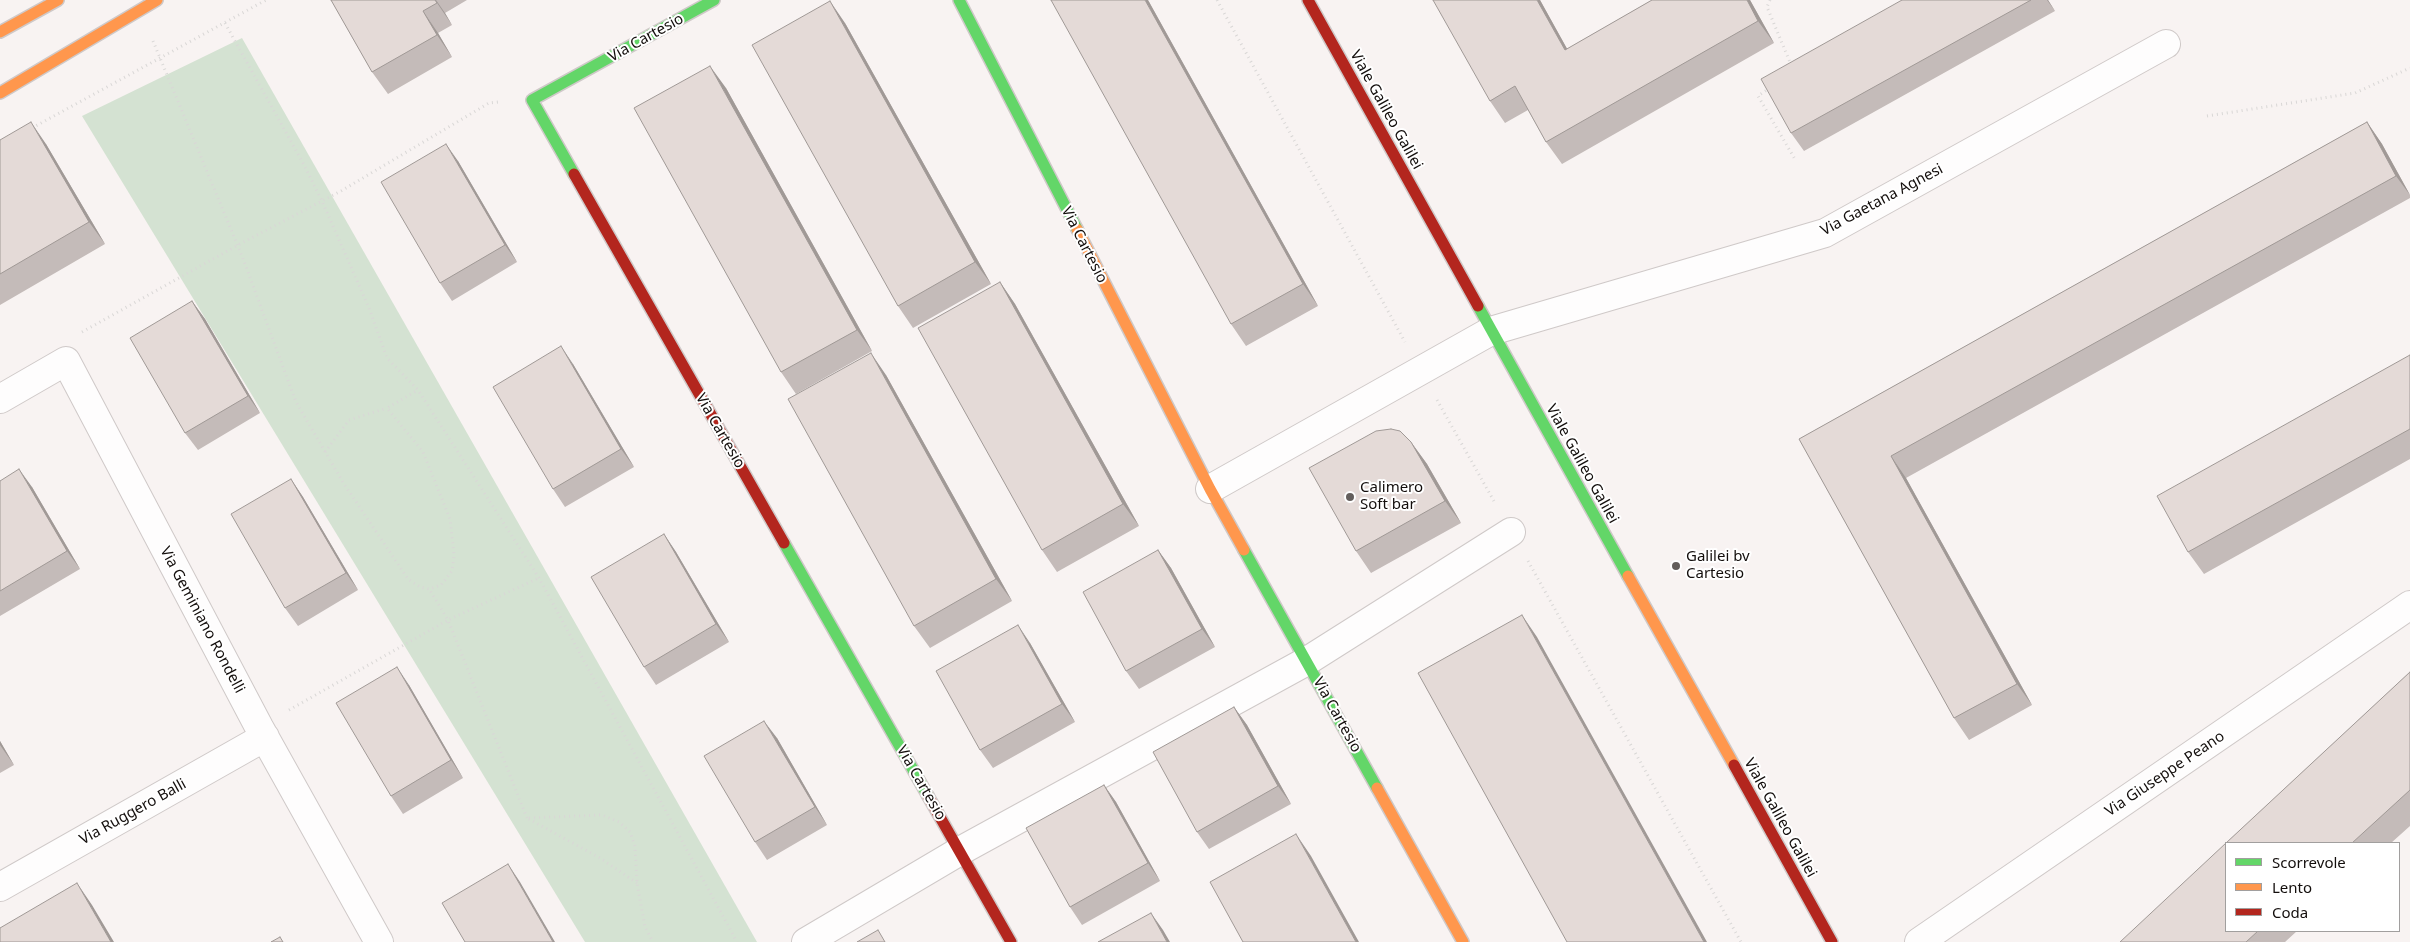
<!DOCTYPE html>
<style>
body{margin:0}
#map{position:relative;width:2410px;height:942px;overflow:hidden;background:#f8f3f2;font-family:"Noto Sans",sans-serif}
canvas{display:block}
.legend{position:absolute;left:2225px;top:842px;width:175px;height:90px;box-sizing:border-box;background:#fff;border:1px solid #a19f9e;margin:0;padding:6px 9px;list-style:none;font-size:15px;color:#130e0c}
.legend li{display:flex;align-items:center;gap:10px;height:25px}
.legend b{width:25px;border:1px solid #a19f9e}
</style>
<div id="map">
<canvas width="2410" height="942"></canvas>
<ul class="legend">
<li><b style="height:6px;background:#63d668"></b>Scorrevole</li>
<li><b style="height:6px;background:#ff974d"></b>Lento</li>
<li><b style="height:6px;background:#b3261e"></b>Coda</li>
</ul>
</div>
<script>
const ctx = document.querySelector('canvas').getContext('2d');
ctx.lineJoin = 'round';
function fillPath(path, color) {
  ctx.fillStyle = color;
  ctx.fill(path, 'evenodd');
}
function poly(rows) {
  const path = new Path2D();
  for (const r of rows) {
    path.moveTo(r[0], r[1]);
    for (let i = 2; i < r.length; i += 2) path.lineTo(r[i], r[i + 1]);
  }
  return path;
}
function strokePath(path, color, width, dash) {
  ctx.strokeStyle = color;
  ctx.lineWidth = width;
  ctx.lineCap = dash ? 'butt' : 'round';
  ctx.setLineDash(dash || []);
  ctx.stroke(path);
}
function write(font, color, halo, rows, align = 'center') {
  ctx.font = font + ' "Noto Sans",sans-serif';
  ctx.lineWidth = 4;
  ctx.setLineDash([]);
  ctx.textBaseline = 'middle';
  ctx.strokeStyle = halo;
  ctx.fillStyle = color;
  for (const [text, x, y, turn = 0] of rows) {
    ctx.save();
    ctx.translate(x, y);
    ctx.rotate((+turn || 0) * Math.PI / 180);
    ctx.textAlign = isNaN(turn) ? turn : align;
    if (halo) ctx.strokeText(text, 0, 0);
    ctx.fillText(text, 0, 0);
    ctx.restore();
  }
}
fillPath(poly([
 [242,38,757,942,585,942,82,116]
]), '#d4e2d2');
const street = poly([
 [0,399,66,361,259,727,379,942],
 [1210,489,1491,331,1825,233,2166,44],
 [0,887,265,737],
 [806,942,960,851,1307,661,1511,532],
 [1919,942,2410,605]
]);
const fast = poly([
 [959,0,1077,229],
 [574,174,532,100,714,0],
 [1478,306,1628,576],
 [784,543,928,796],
 [1244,550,1377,788]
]);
const slow = poly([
 [0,32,58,0],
 [0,93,157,0],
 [1077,229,1210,489,1244,550],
 [1628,576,1734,765],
 [1377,788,1463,942]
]);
const jam = poly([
 [1308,0,1478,306],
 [574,174,784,543],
 [1734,765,1832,942],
 [928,796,1011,942]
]);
strokePath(street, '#cfc9c8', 30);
strokePath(fast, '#cfc9c8', 14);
strokePath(slow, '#cfc9c8', 14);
strokePath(jam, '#cfc9c8', 14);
strokePath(poly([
 [1217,0,1405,342],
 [1770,0,1767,7,1792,67],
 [225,23,304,165,322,201,369,308,387,358,418,390,539,578,737,942],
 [153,41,242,256,296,402,344,484,408,579,420,587,429,589,441,585,452,571,454,555,450,519,423,452,387,408,418,390],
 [1770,88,1758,96,1796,161],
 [2207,116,2355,93,2410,68],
 [32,128,266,0],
 [82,332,238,245,341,191,489,103,499,102],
 [1437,400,1495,503],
 [325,452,349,420,387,408],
 [1528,561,1741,942],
 [289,710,448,620,429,589],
 [527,818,448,620,539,578],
 [637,883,600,858,527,818,602,815,619,822,630,832,635,846,637,883,645,927,653,942]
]), '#d9d7d6', 3, [1, 4]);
strokePath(street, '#fefdfd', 28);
strokePath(fast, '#63d668', 11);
strokePath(slow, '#ff974d', 11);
strokePath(jam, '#b3261e', 11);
fillPath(poly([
 [331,0,467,0,445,13,452,25,438,33,452,57,388,94,372,72],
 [1148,0,1318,306,1246,346,1231,324],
 [1540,0,1567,49,1652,0,1750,0,1774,43,1562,164,1546,142,1528,110,1505,123,1490,101],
 [1902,0,2048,0,2055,11,1804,151,1791,133],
 [845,23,991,284,913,328,898,306],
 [726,88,872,351,796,394,781,372],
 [2367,122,2382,144,2410,195,2410,198,1906,478,2032,705,1969,740,1954,718,1799,439],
 [0,140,46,144,105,244,0,305],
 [458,161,517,262,452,301,440,283],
 [1000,282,1015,304,1139,526,1057,572,1042,550],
 [192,301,205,319,260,413,198,450,185,433],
 [2410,355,2410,459,2204,574,2188,552],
 [573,364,634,467,565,507,553,489],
 [886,375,1012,601,930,648,914,626],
 [1411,442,1427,464,1461,523,1371,573,1356,551],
 [291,479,303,497,358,590,298,626,285,608],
 [0,481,32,487,80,569,0,616],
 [664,534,676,552,729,642,656,685,644,667],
 [1158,550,1171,568,1215,647,1139,689,1126,671],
 [1030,643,1075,722,993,768,980,750],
 [2410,672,2410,826,2391,843,2226,843],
 [409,685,463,778,403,814,391,796],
 [1234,707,1247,725,1291,804,1209,849,1197,832],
 [777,738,827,825,767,860,755,842],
 [0,741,14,765,0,773],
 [1104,785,1116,802,1160,881,1082,925,1070,907],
 [2226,931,2297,931,2285,942,2120,942]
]), '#c4bbb9');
fillPath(poly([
 [435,0,436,0,445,13,452,25],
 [1145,0,1148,0,1318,306,1303,284],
 [1537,0,1540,0,1580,72,1565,50],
 [1747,0,1750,0,1774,43,1758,21],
 [2047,0,2048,0,2055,11],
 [830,1,845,23,991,284,975,262],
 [423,11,438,33,452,57,437,35],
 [710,66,726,88,872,351,857,330],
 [31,122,46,144,105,244,89,222],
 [2367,122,2382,144,2410,195,2396,176],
 [446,144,458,161,517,262,505,245],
 [1000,282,1015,304,1139,526,1123,504],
 [192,301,205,319,260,413,248,396],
 [561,346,573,364,634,467,621,449],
 [871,353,886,375,1012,601,996,579],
 [1411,442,1427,464,1461,523,1445,501],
 [1891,456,1906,478,2032,705,2017,684],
 [19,469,32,487,80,569,67,551],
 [291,479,303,497,358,590,346,573],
 [664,534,676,552,729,642,716,624],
 [1158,550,1171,568,1215,647,1202,629],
 [1522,615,1537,637,1707,942,1704,942],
 [1018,625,1030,643,1075,722,1062,704],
 [397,667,409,685,463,778,451,760],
 [1234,707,1247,725,1291,804,1278,786],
 [764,721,777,738,827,825,815,807],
 [0,741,14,765,0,745],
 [1104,785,1116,802,1160,881,1148,863],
 [1296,834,1311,856,1359,942,1356,942],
 [508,864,520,882,555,942,553,942],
 [77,883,92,905,114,942,111,942],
 [1151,913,1163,930,1170,942,1167,942]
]), '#a09996');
const building = poly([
 [331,0,435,0,437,3,423,11,437,35,372,72,331,0],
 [1051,0,1145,0,1303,284,1231,324,1051,0],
 [1433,0,1537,0,1565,50,1652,0,1747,0,1758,21,1546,142,1515,86,1490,101,1433,0],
 [1902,0,2031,0,1791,133,1761,79,1902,0],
 [830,1,975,262,898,306,752,45,830,1],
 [710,66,857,330,781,372,634,108,710,66],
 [31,122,89,222,0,274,0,140,31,122],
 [2367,122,2396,176,1891,456,2017,684,1954,718,1799,439,2367,122],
 [446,144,505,245,440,283,381,182,446,144],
 [1000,282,1123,504,1042,550,918,328,1000,282],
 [192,301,248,396,185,433,130,338,192,301],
 [561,346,621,449,553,489,493,387,561,346],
 [871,353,996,579,914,626,788,399,871,353],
 [2410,355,2410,429,2188,552,2157,496,2410,355],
 [1391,429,1400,431,1411,442,1445,501,1356,551,1309,468,1376,431,1391,429],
 [19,469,67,551,0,591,0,481,19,469],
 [291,479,346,573,285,608,231,514,291,479],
 [664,534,716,624,644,667,591,577,664,534],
 [1158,550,1202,629,1126,671,1083,592,1158,550],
 [1522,615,1704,942,1567,942,1418,673,1522,615],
 [1018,625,1062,704,980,750,936,671,1018,625],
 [397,667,451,760,391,796,336,703,397,667],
 [2410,672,2410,790,2352,843,2226,843,2410,672],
 [1234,707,1278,786,1197,832,1153,752,1234,707],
 [764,721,815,807,755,842,704,756,764,721],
 [1104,785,1148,863,1070,907,1026,828,1104,785],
 [1296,834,1356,942,1243,942,1210,882,1296,834],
 [2226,843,2226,931,2258,931,2246,942,2120,942,2226,843],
 [508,864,553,942,465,942,442,903,508,864],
 [77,883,111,942,0,942,0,928,77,883],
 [1151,913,1167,942,1098,942,1151,913],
 [878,930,885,942,857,942,878,930],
 [280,937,283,942,271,942,280,937]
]);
fillPath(building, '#e4dad7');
strokePath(building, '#a09996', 1);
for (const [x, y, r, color] of [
 [1350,497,5,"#635e5c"],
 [1676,566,5,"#635e5c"]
]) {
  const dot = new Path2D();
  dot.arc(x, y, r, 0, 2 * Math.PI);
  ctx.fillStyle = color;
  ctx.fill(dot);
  strokePath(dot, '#fff', 2);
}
write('15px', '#130e0c', '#fff', [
 ["Via Cartesio",646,38,-29],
 ["Viale Galileo Galilei",1386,110,61],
 ["Via Gaetana Agnesi",1882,200,-28],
 ["Via Cartesio",1084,245,63],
 ["Via Cartesio",720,431,60],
 ["Viale Galileo Galilei",1582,464,61],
 ["Via Geminiano Rondelli",202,620,62],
 ["Via Cartesio",1337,715,61],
 ["Via Giuseppe Peano",2165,774,-34],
 ["Via Cartesio",921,783,60],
 ["Via Ruggero Balli",133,812,-29],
 ["Viale Galileo Galilei",1780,818,61]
]);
write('15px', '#130e0c', '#fff', [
 ["Calimero",1360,488],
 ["Soft bar",1360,505],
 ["Galilei bv",1686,557],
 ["Cartesio",1686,574]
], 'left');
</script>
